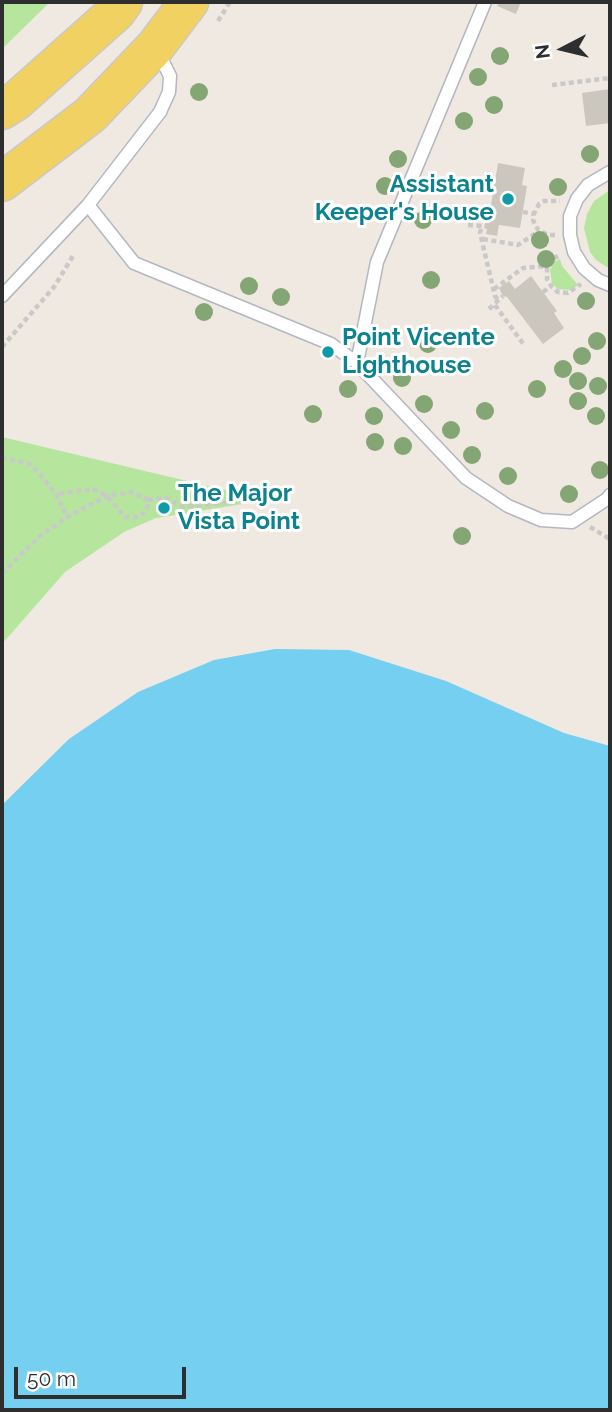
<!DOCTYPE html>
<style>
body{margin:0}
#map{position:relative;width:612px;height:1412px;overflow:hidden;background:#efe9e1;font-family:Raleway,sans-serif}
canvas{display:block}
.frame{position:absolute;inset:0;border:4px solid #2e2e2e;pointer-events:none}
.north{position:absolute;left:528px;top:14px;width:70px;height:70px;-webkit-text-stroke:5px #fff;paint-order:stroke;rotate:263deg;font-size:19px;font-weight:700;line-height:28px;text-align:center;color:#2e2e2e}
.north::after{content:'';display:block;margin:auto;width:24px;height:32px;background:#2e2e2e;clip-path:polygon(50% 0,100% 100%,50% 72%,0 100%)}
.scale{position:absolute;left:14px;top:1367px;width:172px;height:32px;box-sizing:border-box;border:4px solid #2e2e2e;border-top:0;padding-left:9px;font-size:21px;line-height:24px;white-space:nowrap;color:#2e2e2e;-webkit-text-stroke:5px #fff;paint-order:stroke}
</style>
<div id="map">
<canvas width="612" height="1412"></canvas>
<div class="frame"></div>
<div class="north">N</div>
<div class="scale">50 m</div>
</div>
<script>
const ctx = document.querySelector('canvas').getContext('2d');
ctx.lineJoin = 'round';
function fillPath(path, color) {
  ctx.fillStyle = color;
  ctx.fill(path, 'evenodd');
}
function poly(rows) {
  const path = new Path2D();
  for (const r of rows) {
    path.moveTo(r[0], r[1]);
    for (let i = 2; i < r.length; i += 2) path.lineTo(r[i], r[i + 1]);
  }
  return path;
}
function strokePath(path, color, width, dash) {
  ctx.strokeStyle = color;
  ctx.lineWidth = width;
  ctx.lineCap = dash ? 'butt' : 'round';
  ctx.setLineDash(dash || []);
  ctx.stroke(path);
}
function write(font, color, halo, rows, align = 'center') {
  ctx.font = font + ' Raleway,sans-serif';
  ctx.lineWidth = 6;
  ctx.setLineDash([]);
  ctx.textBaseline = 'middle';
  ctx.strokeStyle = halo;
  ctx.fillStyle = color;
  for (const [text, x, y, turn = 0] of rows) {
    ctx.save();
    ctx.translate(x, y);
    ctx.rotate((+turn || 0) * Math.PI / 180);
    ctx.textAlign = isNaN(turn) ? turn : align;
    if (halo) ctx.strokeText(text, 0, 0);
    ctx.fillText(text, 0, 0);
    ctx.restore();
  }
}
fillPath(poly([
 [2,2,50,2,2,49],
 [610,190,610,269,596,260,590,252,584,228,587,214,594,201],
 [560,259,562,266,578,285,571,290,558,289,552,284,550,270,554,262],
 [2,437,267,500,156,518,124,532,65,572,2,644]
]), '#b6e59e');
fillPath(poly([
 [275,649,349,650,446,681,564,733,610,746,610,1410,2,1410,2,805,69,739,138,692,214,660]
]), '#75cff0');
fillPath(poly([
 [499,2,521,2,516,14,497,6],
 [610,89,610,123,586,126,582,93],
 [498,163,525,168,522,185,527,186,520,228,499,225,497,236,486,234,487,229,484,228,485,223,488,223],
 [531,276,557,311,554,313,564,328,543,344,507,297,503,296,499,288,509,281,515,289]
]), '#cbc7bf');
const lane = poly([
 [610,172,588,185,577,199,570,216,570,235,574,252,584,268,598,280,610,285],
 [88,205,134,263,331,344,357,363,466,478,508,506,541,520,572,522,607,499,610,495],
 [2,296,88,205,160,112,169,92,170,76,157,50],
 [357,363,377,262,485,2]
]);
const primary = poly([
 [2,110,16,101,116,12,123,2],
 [2,182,90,115,155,47,189,2]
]);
strokePath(lane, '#b4b7c1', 15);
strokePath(primary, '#c9c9c9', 41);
strokePath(poly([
 [218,21,230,2],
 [552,85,610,78],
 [523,212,534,214],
 [468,225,482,226,480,233,495,296,499,301],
 [555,235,548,235,538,230,533,220,534,214,539,204,544,201,560,201],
 [483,239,518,245,539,231],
 [558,256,549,261,547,267,547,279,551,286,558,292,568,293,581,284],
 [494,289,523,268,547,266],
 [543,292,551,286],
 [495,305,524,345],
 [489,309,503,296],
 [2,347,54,287,73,256],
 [2,458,28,463,39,473,56,494,67,517],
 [148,500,166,498,183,507,232,502],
 [590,527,610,539],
 [2,573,40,536,67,517,107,496,132,492,148,500,148,505,144,513,136,517,125,517,107,496,93,489,56,494]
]), '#c9c9c9', 4.5, [5, 3.5]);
strokePath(lane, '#fff', 12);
strokePath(primary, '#f2d163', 38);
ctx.fillStyle = '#84a574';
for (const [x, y] of [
 [500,56],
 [478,77],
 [199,92],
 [494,105],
 [464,121],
 [590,154],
 [398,159],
 [385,186],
 [558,187],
 [423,220],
 [540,240],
 [546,259],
 [431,280],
 [249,286],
 [281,297],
 [586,301],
 [204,312],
 [597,341],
 [428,344],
 [582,356],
 [563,369],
 [402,378],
 [578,381],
 [598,386],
 [348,389],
 [537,389],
 [578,401],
 [424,404],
 [485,411],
 [313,414],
 [374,416],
 [596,416],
 [451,430],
 [375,442],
 [403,446],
 [472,455],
 [600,470],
 [508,476],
 [569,494],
 [462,536]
]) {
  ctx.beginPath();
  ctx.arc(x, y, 9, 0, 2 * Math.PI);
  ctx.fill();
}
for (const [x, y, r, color] of [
 [508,199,7,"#0f9aa8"],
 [328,352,7,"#0f9aa8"],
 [164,508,7,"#0f9aa8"]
]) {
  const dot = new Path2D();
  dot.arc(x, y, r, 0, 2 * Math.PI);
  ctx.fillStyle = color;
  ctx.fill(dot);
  strokePath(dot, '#fff', 2.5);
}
write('bold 24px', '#0d838f', '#fff', [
 ["Assistant",494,185,"right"],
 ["Keeper's House",494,213,"right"],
 ["Point Vicente",342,338],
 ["Lighthouse",342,366],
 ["The Major",178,494],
 ["Vista Point",178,522]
], 'left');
</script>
